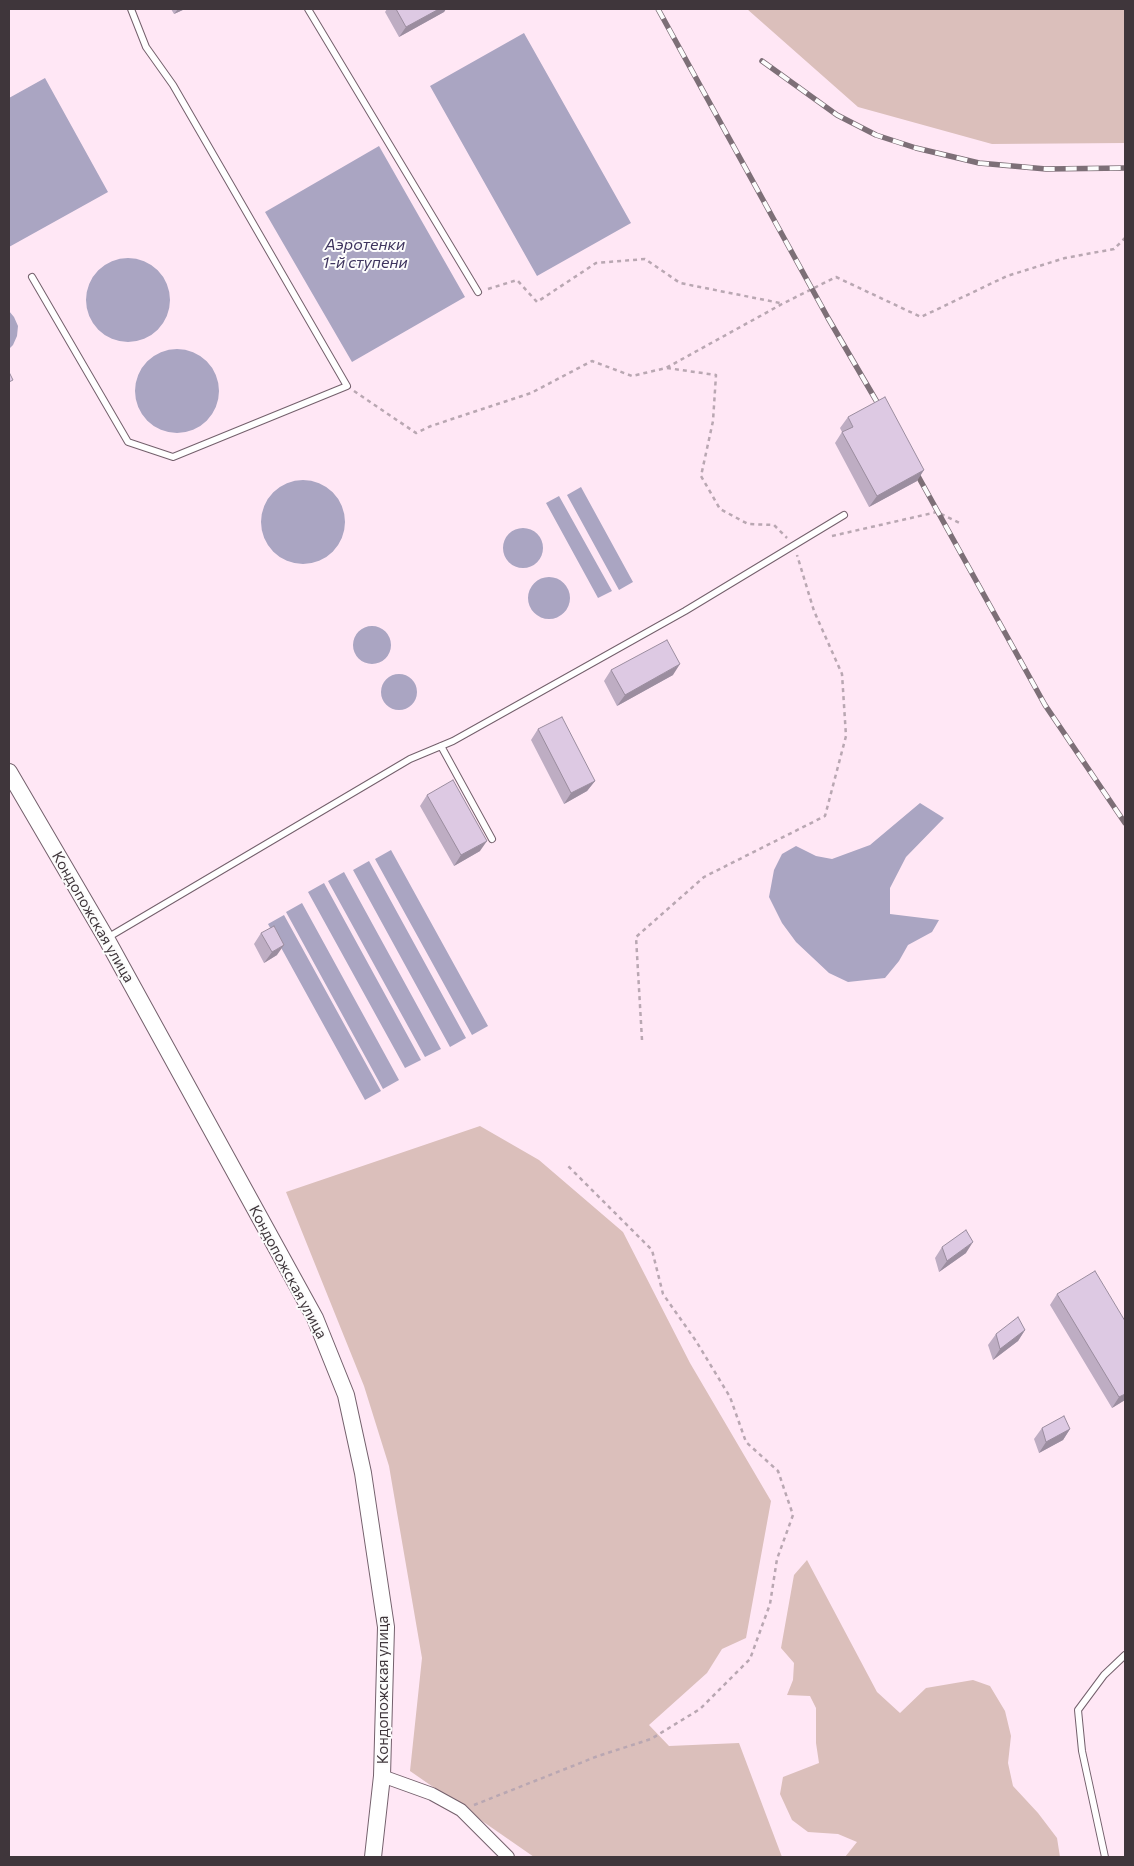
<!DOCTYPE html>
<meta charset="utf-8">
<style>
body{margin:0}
#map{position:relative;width:1134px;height:1866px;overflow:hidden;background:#ffe7f5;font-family:Commissioner,sans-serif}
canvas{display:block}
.frame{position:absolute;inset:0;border:10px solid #3f363b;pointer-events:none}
</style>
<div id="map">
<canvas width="1134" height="1866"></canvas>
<div class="frame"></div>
</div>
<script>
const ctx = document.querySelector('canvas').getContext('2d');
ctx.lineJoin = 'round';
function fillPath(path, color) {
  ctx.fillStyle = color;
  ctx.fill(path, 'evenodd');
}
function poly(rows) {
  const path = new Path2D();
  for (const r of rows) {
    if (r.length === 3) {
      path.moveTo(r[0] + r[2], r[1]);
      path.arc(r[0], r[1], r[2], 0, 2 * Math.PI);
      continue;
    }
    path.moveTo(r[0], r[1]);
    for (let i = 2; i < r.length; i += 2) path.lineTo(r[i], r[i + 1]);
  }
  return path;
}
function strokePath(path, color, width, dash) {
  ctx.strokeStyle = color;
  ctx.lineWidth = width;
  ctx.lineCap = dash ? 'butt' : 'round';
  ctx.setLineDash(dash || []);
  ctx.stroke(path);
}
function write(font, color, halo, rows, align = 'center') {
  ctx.font = font + ' Commissioner,sans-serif';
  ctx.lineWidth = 4;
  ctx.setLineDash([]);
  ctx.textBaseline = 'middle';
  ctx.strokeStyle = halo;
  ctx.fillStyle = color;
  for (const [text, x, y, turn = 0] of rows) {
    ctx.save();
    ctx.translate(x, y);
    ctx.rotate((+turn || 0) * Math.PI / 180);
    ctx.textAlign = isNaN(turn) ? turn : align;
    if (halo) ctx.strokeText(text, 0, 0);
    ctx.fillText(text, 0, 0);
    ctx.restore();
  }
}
fillPath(poly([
 [747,9,1125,9,1125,143,992,144,858,107],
 [480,1126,539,1160,623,1232,690,1363,771,1501,746,1638,722,1649,707,1673,649,1725,669,1746,739,1743,782,1857,534,1857,410,1771,422,1658,389,1466,364,1386,286,1192],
 [807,1560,877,1692,900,1713,926,1688,973,1680,990,1686,1005,1711,1011,1736,1008,1763,1013,1786,1038,1813,1057,1838,1060,1857,845,1857,857,1842,838,1834,808,1832,792,1820,780,1794,783,1777,819,1763,816,1743,816,1708,810,1696,787,1695,793,1680,794,1663,781,1648,794,1575]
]), '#dbbfbb');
fillPath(poly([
 [524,33,631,223,537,276,430,86],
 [45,78,108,192,9,247,9,98],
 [379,146,465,297,352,362,265,212],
 [128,300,42],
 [9,311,14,317,18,326,17,336,13,345,9,349],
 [177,391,42],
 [303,522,42],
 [581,487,633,582,619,590,567,495],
 [559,496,612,591,598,598,546,503],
 [523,548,20],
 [549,598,21],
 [372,645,19],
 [399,692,18],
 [920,803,944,818,906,857,890,888,890,914,939,920,932,932,908,945,899,961,885,978,848,982,829,973,796,942,782,923,769,897,774,870,782,854,796,846,816,856,832,859,870,845],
 [391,850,488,1026,472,1035,375,859],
 [369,861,466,1038,450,1047,353,870],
 [344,872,441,1049,425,1057,328,881],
 [324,883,421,1060,405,1068,308,892],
 [302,903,399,1080,383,1089,286,912],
 [284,915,381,1091,365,1100,268,924]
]), '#aaa5c2');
const service = poly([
 [308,9,478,292],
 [32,277,128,442,173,457,347,386,173,85,146,47,131,9],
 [441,746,492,839],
 [107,938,410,759,453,741,685,611,844,515],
 [1105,1857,1082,1751,1078,1710,1104,1675,1125,1655]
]);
const minor = poly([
 [382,1776,432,1794,461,1810,508,1857]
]);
const tertiary = poly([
 [9,772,106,938,315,1318,346,1395,363,1473,386,1627,382,1776,373,1857]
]);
strokePath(service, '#74606c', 8);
strokePath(minor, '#74606c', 14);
strokePath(tertiary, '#74606c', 18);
strokePath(poly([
 [488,289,517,280,537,302,596,263,645,259,680,283,780,303],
 [667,368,716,375,713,421,701,476,720,509,748,524,774,525,787,538],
 [354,391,416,433,431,426,531,393,592,361,632,376,666,368,782,304,836,277,921,317,1007,276,1065,258,1114,249,1125,238],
 [832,536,937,512,962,524],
 [642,1040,636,937,704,877,825,816,846,736,842,674,814,611,797,555],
 [474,1805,598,1756,651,1739,700,1709,750,1659,770,1604,777,1559,793,1515,778,1471,746,1442,730,1397,696,1341,663,1294,652,1250,567,1165]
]), '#b9a7b2', 2.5, [4, 4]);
strokePath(service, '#fff', 6);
strokePath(minor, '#fff', 12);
strokePath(tertiary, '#fff', 16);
const rail = poly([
 [658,9,828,318,884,414],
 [762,61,837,115,876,135,916,148,979,163,1046,169,1125,168],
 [913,467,1045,705,1125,823]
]);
strokePath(rail, '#7d6f77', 5.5);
strokePath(rail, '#fcfcfc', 4, [11]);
fillPath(poly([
 [171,9,185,9,174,14],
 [387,9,446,9,444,12,399,37,385,12],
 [848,417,917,481,869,507,835,443,842,432,840,428],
 [611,670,673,675,617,706,604,681],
 [538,729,595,781,587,791,564,804,531,740],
 [427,795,480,851,454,866,420,806],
 [261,933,277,955,264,963,254,944],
 [942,1247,966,1253,939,1272,935,1258],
 [1057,1294,1125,1400,1112,1408,1050,1305],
 [1025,1330,1018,1341,993,1360,988,1345,996,1334],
 [1042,1428,1070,1429,1063,1440,1039,1453,1034,1439]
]), '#beadc3');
fillPath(poly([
 [178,9,185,9,174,14],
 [439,9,446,9,444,12,399,37,406,27],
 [924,470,917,481,869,507,877,496],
 [680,664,673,675,617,706,625,695],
 [595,781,587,791,564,804,571,793],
 [487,841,480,851,454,866,461,855],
 [284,945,277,955,264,963,272,952],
 [973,1242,966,1253,939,1272,947,1261],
 [1025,1330,1018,1341,993,1360,1000,1349],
 [1125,1394,1125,1400,1112,1408,1119,1397],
 [1070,1429,1063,1440,1039,1453,1046,1442]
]), '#9b8d9f');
const building = poly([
 [396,9,439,9,406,27,396,9],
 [9,372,13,380,9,382,9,372],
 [885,397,924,470,877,496,842,432,853,427,848,417,885,397],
 [667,640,680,664,625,695,611,670,667,640],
 [562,717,595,781,571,793,538,729,562,717],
 [453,780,487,841,461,855,427,795,453,780],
 [274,926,284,945,272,952,261,933,274,926],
 [966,1230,973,1242,947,1261,942,1247,966,1230],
 [1095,1271,1125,1321,1125,1394,1119,1397,1057,1294,1095,1271],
 [1018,1317,1025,1330,1000,1349,996,1334,1018,1317],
 [1064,1416,1070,1429,1046,1442,1042,1428,1064,1416]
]);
fillPath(building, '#ddc9e3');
strokePath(building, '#9b8d9f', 1);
write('15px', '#3f363b', '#fcfcfc', [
 ["Кондопожская улица",93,917,60],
 ["Кондопожская улица",288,1272,62],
 ["Кондопожская улица",383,1690,-90]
]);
write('italic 16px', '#3e345e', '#fcfcfc', [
 ["Аэротенки",365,245],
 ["1-й ступени",365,263]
]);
</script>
